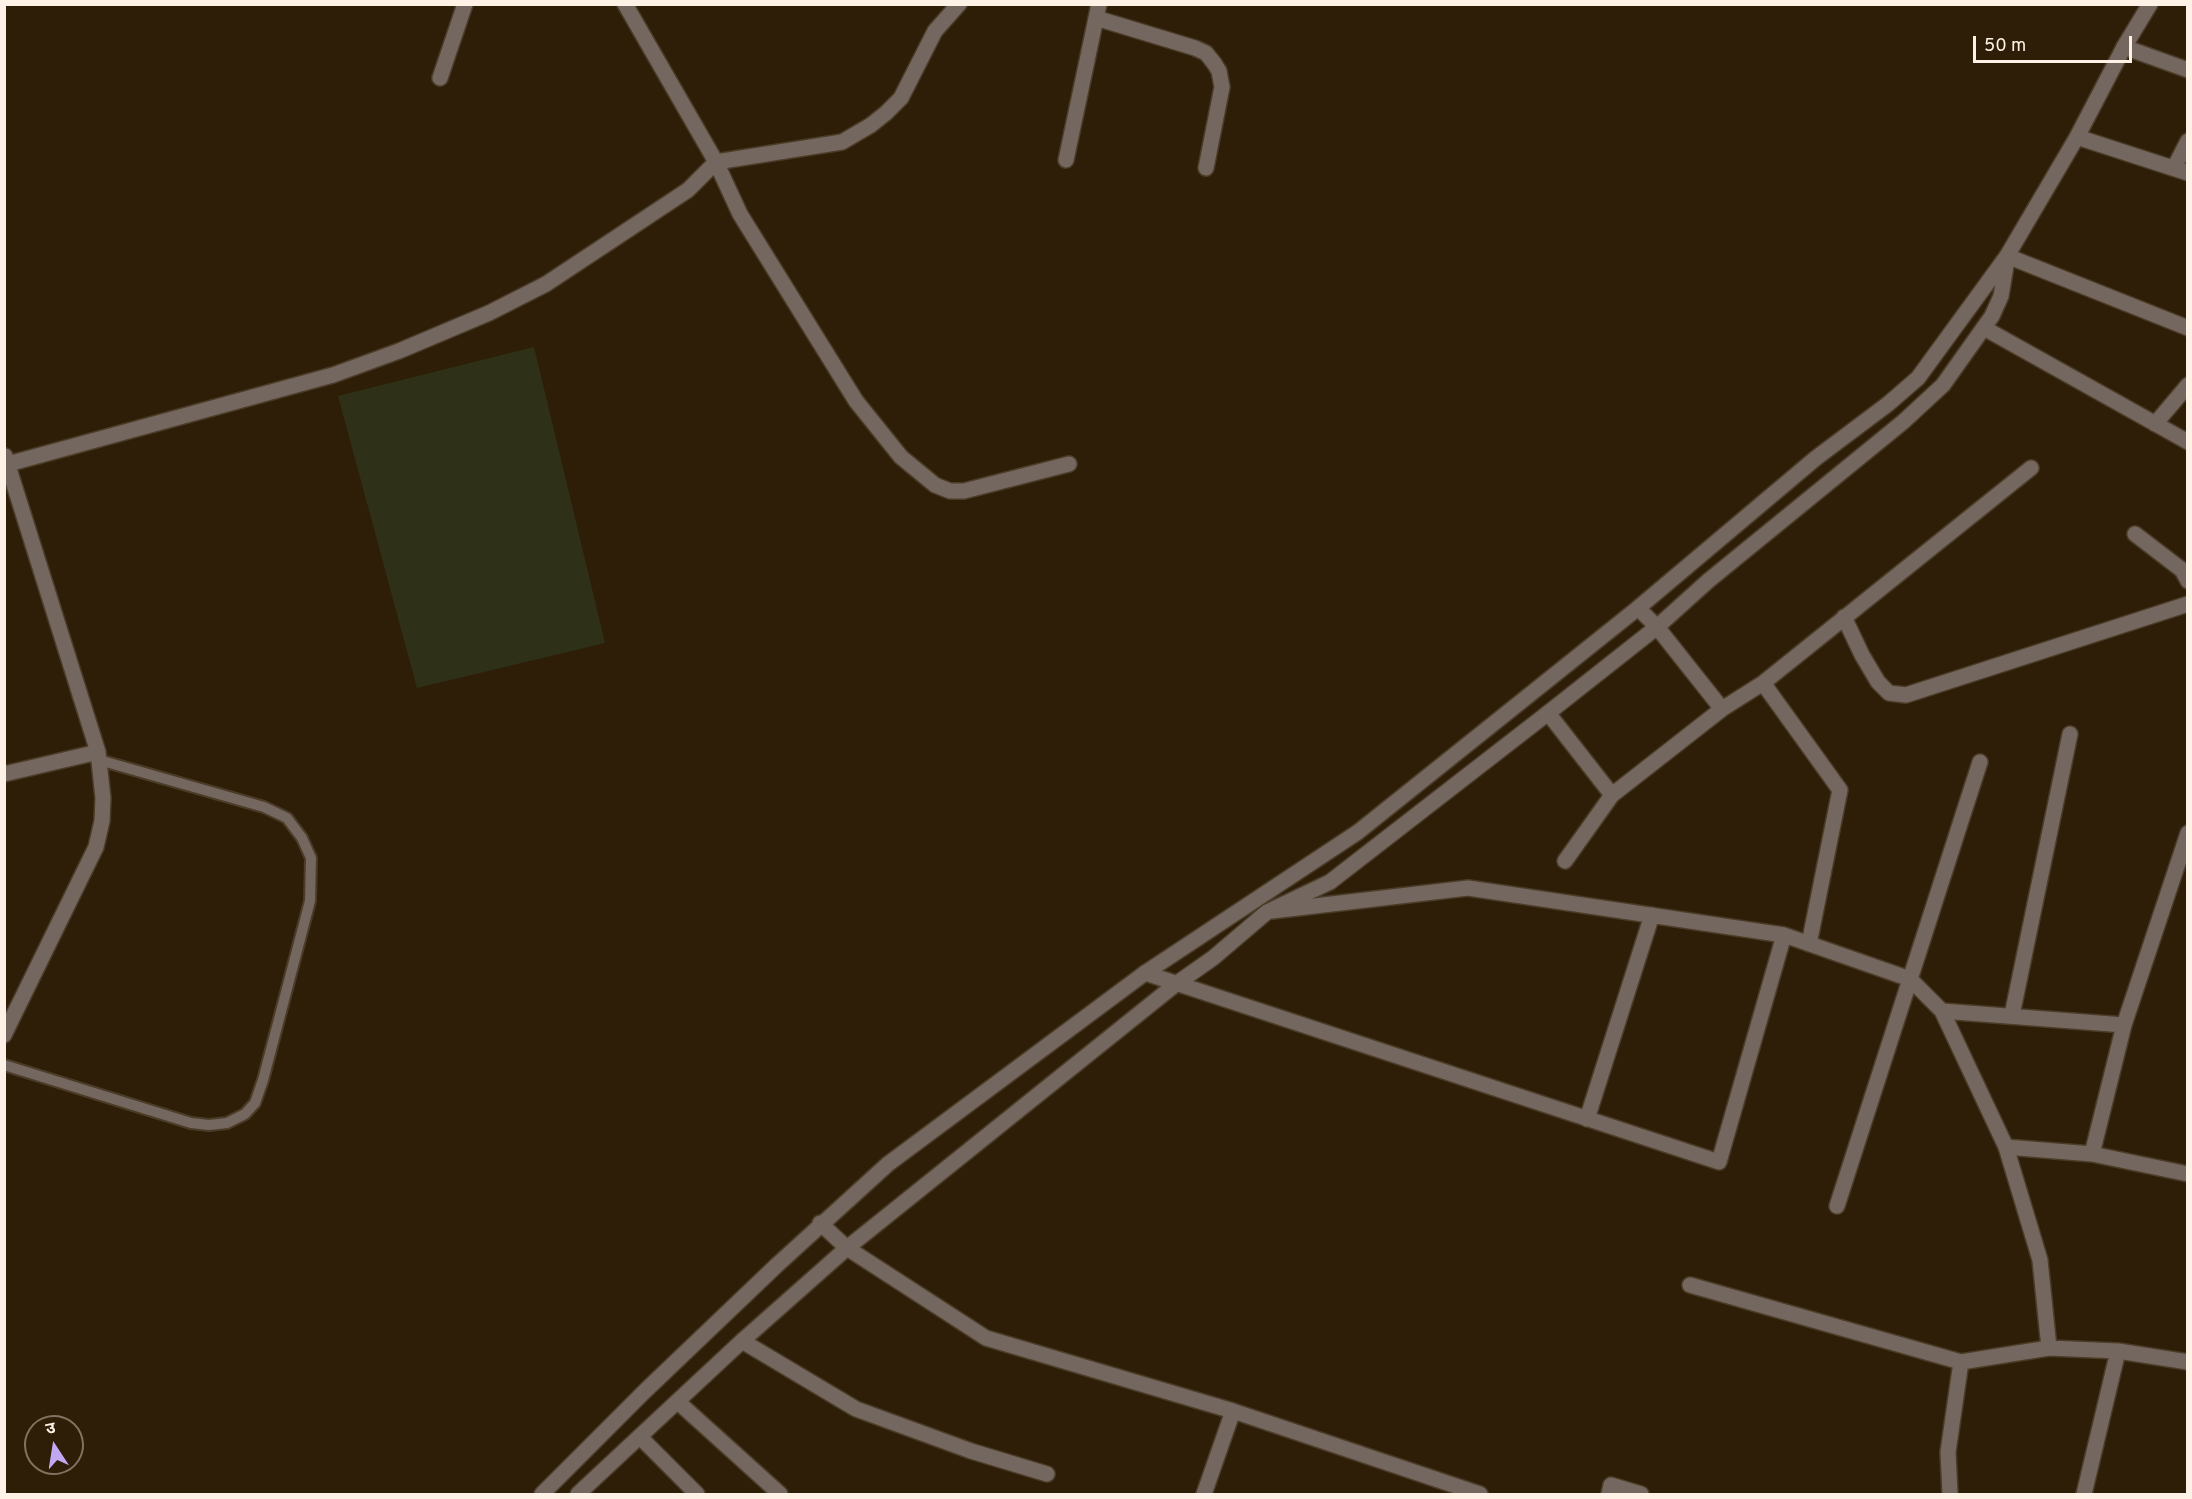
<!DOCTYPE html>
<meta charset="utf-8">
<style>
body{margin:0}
#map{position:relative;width:2192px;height:1499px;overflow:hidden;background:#2e1e08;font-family:Overpass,"Noto Sans Devanagari",sans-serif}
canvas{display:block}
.frame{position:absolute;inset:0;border:6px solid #fdf2e5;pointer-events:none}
.north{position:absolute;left:24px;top:1415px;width:60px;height:60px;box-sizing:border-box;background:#2e1e08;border:2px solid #817360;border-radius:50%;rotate:348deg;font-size:16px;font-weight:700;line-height:24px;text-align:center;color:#fdf2e5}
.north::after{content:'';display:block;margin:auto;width:21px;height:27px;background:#c2a8f3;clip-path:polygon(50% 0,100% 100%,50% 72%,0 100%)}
.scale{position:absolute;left:1973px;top:36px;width:159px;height:27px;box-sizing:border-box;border:3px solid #fdf2e5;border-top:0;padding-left:8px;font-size:18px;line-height:21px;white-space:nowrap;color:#fdf2e5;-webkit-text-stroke:4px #2e1e08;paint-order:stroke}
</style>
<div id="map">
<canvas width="2192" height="1499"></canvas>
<div class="frame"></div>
<div class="north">उ</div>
<div class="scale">50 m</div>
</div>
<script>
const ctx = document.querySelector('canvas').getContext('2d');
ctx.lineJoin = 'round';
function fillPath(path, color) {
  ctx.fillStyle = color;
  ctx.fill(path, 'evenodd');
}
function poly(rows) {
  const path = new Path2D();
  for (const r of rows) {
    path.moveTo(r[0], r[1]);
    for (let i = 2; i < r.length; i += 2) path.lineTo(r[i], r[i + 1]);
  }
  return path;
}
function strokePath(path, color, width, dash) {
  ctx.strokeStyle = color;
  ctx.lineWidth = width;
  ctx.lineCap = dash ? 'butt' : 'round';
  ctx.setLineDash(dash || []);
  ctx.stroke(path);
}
fillPath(poly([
 [534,347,605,643,417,688,338,396]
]), '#2e3117');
const service = poly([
 [4,1065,191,1123,209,1125,227,1123,245,1114,255,1103,263,1080,310,901,311,858,302,838,287,818,264,807,99,760]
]);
const minor = poly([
 [625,4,716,162,740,214,856,401,901,457,935,485,950,491,964,491,1069,464],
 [1096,18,1195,48,1206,53,1214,63,1219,71,1222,87,1206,168],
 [2124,47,2188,70],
 [440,78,465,4],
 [2077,137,2188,173],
 [1066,160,1099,4],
 [2174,168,2188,141],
 [2007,256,2188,328],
 [1984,328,2188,442],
 [2155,424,2188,385],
 [8,464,333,375,399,351,489,313,546,284,688,190,716,162,842,142,871,125,886,113,901,98,935,31,959,4],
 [2135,534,2182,570,2188,581],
 [1638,608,1657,627,1722,709],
 [1844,617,1862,655,1878,682,1889,693,1906,695,2188,604],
 [1763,683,1840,790,1809,944],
 [1548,713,1612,795],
 [4,774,98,752],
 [1565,861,1612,795,1722,709,1763,683,2031,468],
 [1272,911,1468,888,1784,935,1910,979,1942,1011,2006,1147,2040,1260,2049,1348],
 [1145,973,1719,1162,1784,935],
 [1942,1011,2124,1025],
 [2012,1015,2070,734],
 [4,1035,96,847,102,821,103,798,98,752,5,456],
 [1587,1119,1652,915],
 [2006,1147,2092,1154,2188,1174],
 [2092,1154,2124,1025,2188,833],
 [1837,1206,1980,762],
 [820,1223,847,1248,986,1338,1233,1411,1480,1494],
 [1690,1285,1961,1362,2049,1348,2118,1351],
 [742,1341,856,1409,971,1451,1047,1474],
 [678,1402,780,1494],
 [640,1437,697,1494],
 [1204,1494,1233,1411],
 [1609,1494,1611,1485,1641,1494],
 [1950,1494,1948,1452,1961,1362],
 [2084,1494,2118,1351,2188,1362]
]);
const tertiary = poly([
 [542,1494,645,1391,777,1265,888,1164,1145,973,1358,832,1638,608,1816,458,1888,404,1918,378,2007,256,2077,137,2124,47,2150,4],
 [578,1494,742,1341,847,1248,1176,984,1213,958,1267,912,1330,882,1548,713,1657,627,1708,581,1903,422,1943,385,1992,316,2001,296,2007,260]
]);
strokePath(service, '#4b3c27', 14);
strokePath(minor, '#4b3c27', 18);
strokePath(tertiary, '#4b3c27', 18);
strokePath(service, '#73675f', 10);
strokePath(minor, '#73675f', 15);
strokePath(tertiary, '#73675f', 15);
</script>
